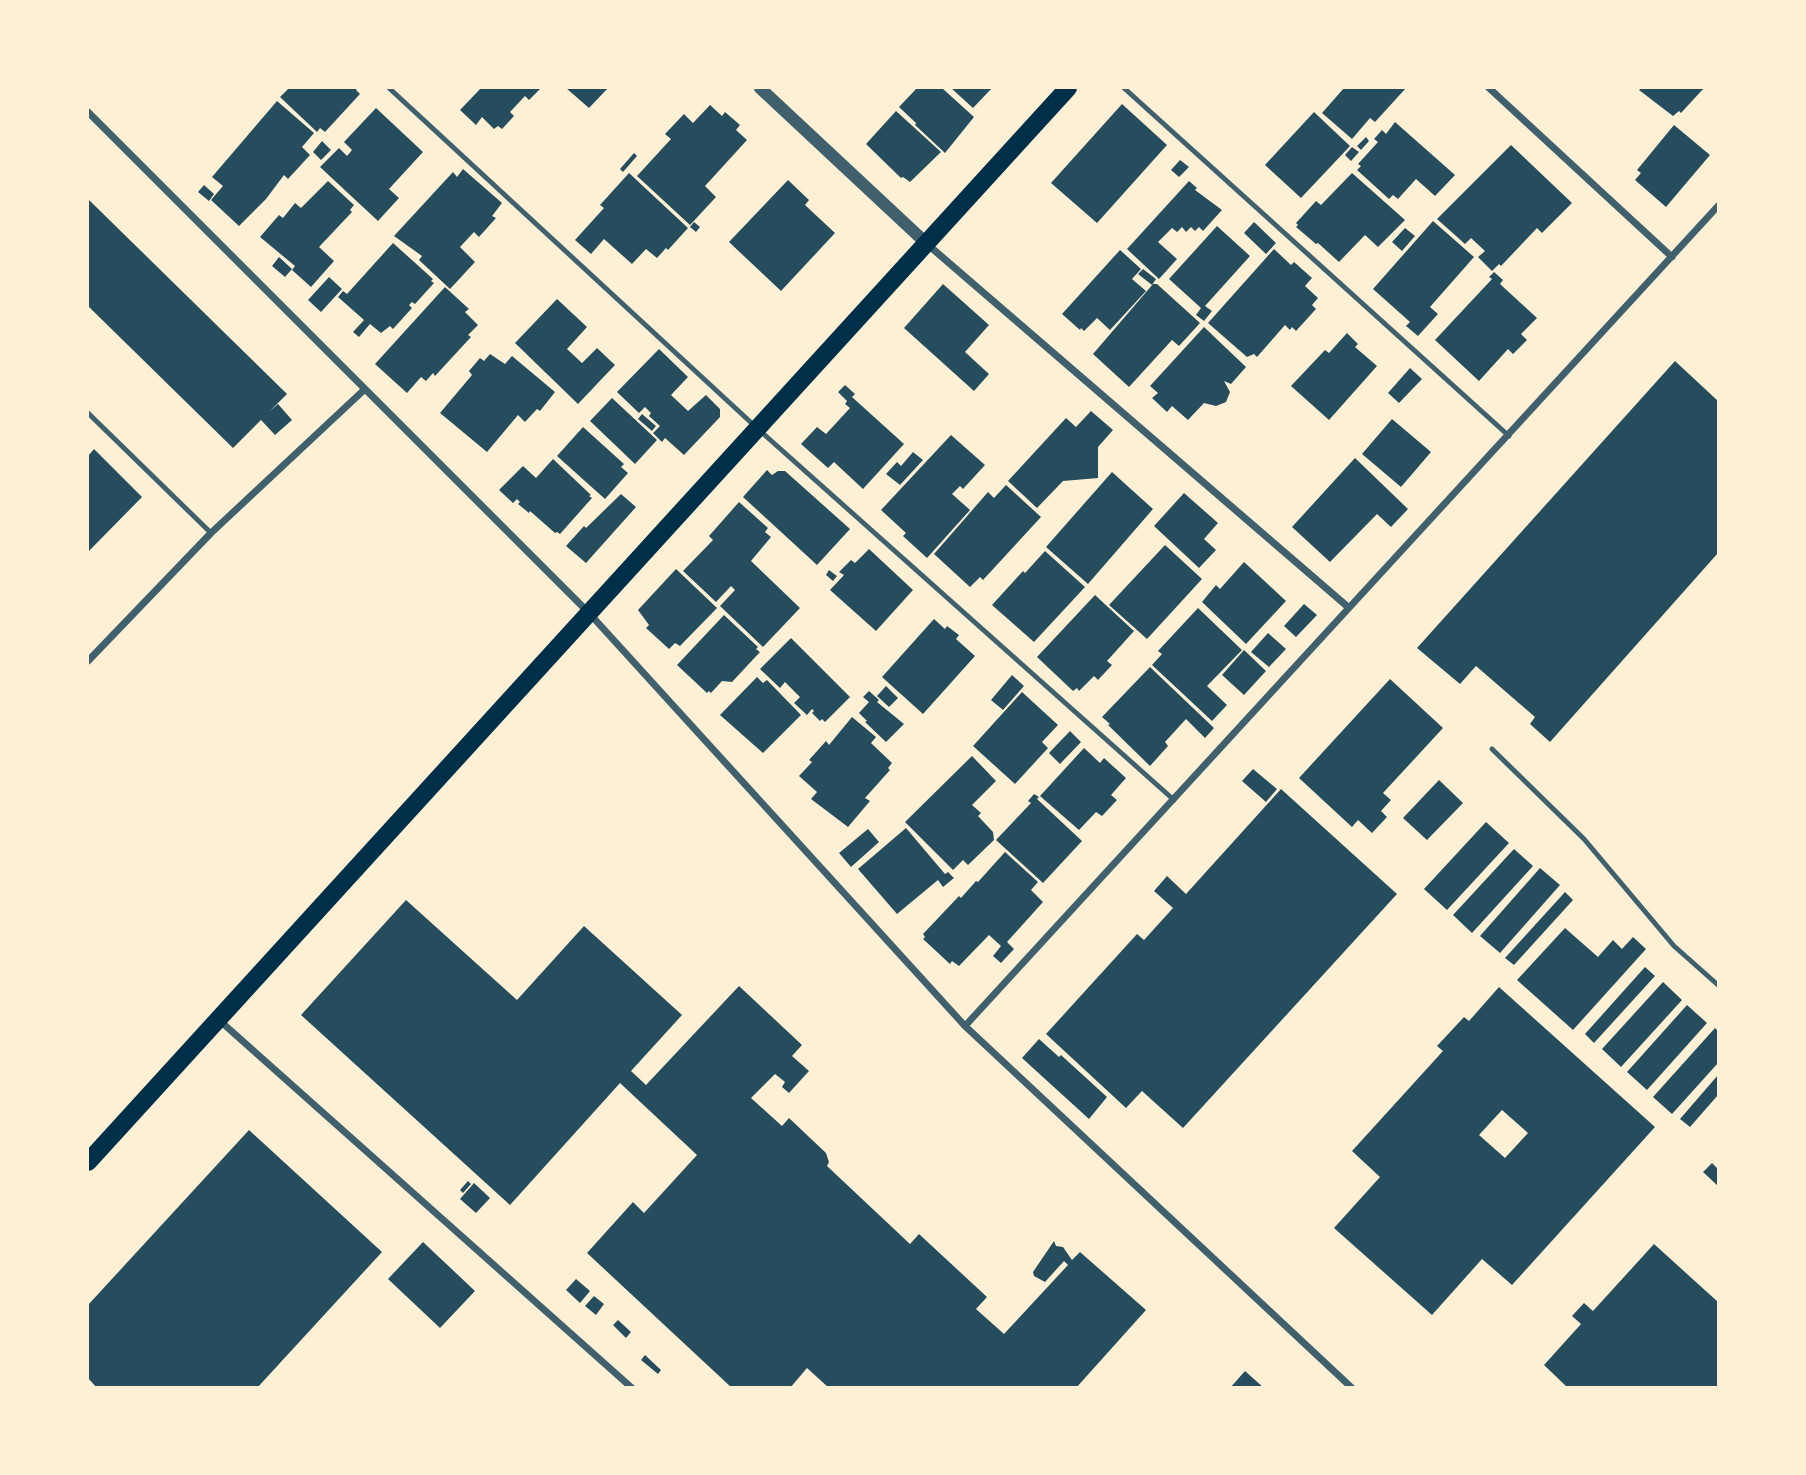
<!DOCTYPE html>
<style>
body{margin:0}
#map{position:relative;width:1806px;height:1475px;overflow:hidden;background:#fdf0d5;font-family:"Asap Condensed",sans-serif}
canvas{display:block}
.frame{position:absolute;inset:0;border:89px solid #fdf0d5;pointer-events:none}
</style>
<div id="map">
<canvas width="1806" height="1475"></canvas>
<div class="frame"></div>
</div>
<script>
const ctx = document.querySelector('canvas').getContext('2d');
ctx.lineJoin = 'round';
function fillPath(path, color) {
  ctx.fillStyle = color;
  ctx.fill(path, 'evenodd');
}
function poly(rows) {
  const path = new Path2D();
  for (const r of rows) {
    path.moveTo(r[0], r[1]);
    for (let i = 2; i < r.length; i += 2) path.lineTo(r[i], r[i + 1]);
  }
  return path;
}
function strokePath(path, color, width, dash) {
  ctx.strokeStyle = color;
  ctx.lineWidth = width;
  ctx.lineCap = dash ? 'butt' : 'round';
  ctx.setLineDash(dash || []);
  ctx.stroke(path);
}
fillPath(poly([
 [289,88,358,88,356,90,360,94,325,132,320,128,317,132,280,97],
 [481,88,541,88,529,100,525,96,510,112,514,116,502,129,498,126,494,129,482,117,476,125,460,110],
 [566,88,608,88,589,108],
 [917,88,942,88,974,117,945,153,915,125,916,123,899,107],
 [951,88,992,88,973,108],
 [1344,88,1406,88,1375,122,1370,118,1352,139,1322,113],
 [1642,88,1704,88,1681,113,1679,111,1673,116,1639,90],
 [277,101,314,133,302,147,310,155,288,179,284,175,266,199,239,226,211,200,223,186,212,177],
 [1122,104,1167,145,1097,223,1051,183],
 [710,105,722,116,725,112,740,125,736,130,747,140,705,186,716,197,690,225,637,176,671,139,665,134,684,114,693,123],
 [376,108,423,152,389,189,399,198,378,221,320,167,339,148,347,156,352,150,344,142],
 [896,111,941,152,910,182,903,177,901,178,866,144],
 [1314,112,1350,146,1301,198,1265,165],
 [1395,122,1455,175,1435,196,1416,179,1398,199,1393,195,1389,199,1357,170,1361,166,1358,164,1378,142,1374,139,1382,130,1386,134],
 [1674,125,1710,155,1666,207,1635,180,1641,173,1637,170],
 [1366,137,1369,141,1361,150,1357,146],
 [322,141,331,150,321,160,313,152],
 [1511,145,1572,203,1542,233,1537,228,1501,266,1499,264,1492,271,1478,257,1485,251,1471,238,1465,244,1437,219],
 [1352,147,1359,152,1351,161,1345,155],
 [634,153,637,156,623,172,620,169],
 [1180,160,1189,167,1179,177,1171,170],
 [463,169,502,203,492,216,496,218,479,237,474,232,460,247,475,262,450,289,419,260,422,256,394,236,453,172,457,177],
 [629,173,688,228,668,250,666,248,657,258,646,249,632,264,604,239,591,254,575,240,604,208,600,205],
 [1352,173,1405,220,1378,247,1365,235,1339,262,1318,243,1316,244,1296,227,1298,225,1296,223,1316,201,1321,205],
 [788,180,809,200,805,205,835,233,781,291,729,242],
 [328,181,354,205,350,210,352,212,319,247,334,261,311,287,292,270,295,266,260,237,279,215,283,218,295,203,301,208],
 [1189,181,1197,188,1195,190,1222,210,1203,231,1199,227,1195,231,1191,227,1186,232,1182,227,1177,232,1172,228,1158,242,1177,259,1159,279,1127,249],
 [204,185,214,194,209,201,198,192],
 [88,199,287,394,269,412,278,404,292,420,275,435,261,420,233,448,88,306],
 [1433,221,1474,257,1430,307,1438,314,1418,336,1406,326,1410,322,1373,289],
 [694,222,700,227,696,232,690,227],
 [1254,222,1276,243,1266,254,1244,233],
 [1217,226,1250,256,1205,306,1212,311,1204,321,1196,315,1201,308,1169,279],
 [1405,228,1415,236,1402,251,1392,242],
 [393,243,433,279,431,281,434,283,415,304,412,302,409,305,412,308,393,329,390,326,381,333,370,324,359,337,353,332,364,320,338,297,343,291,347,294],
 [1274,249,1291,265,1294,262,1312,278,1305,286,1318,298,1312,305,1316,309,1296,331,1292,327,1290,330,1285,325,1257,357,1254,354,1247,357,1208,323],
 [1120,250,1141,269,1132,279,1146,291,1110,330,1097,318,1084,331,1081,328,1080,330,1062,314],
 [279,257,292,269,285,277,272,266],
 [1143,269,1156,279,1152,285,1138,274],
 [1494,272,1503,280,1500,284,1537,318,1521,334,1527,340,1513,354,1508,349,1479,381,1435,340,1492,279,1489,277],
 [329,277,342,289,321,312,308,300],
 [943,284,989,325,965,352,989,374,974,391,904,328],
 [1153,284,1157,284,1200,323,1179,346,1172,340,1129,387,1093,354],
 [445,287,469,309,465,312,478,325,468,335,471,337,435,376,433,373,426,381,421,377,407,393,375,364],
 [557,299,587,327,567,349,582,363,597,348,615,365,578,404,515,343],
 [1204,327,1246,367,1231,384,1224,381,1230,392,1226,402,1216,406,1204,403,1188,420,1172,406,1167,412,1152,398,1158,393,1150,386],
 [1347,333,1358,344,1355,347,1377,366,1329,420,1291,386,1325,350,1329,353],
 [659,349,688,377,671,395,688,411,706,395,720,409,720,417,684,455,665,438,662,442,653,433,660,426,649,416,651,413,645,407,639,413,617,392],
 [490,354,505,364,512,356,555,392,540,411,537,409,525,422,518,415,487,452,440,413,472,375,469,371,480,358,484,361],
 [1675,361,1718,401,1718,553,1550,742,1530,724,1535,717,1476,666,1460,684,1417,648],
 [1410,368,1422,379,1399,403,1388,393],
 [845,385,855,394,852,397,904,444,863,489,834,462,828,468,801,444,817,427,826,434,850,408,845,404,847,401,838,392],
 [612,398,657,440,635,464,590,421],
 [1091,411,1113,430,1098,447,1098,478,1063,481,1037,508,1008,481,1066,418,1076,427],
 [642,414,656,426,652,431,638,419],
 [1392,419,1431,452,1401,487,1362,454],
 [583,427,624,464,621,467,628,473,605,499,557,456],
 [951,435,985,465,963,489,960,486,952,494,970,510,927,558,903,536,906,533,881,510],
 [94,449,142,497,88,552,88,456],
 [913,452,923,460,900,485,886,474,897,462,901,466],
 [1355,458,1408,509,1391,527,1377,514,1330,562,1292,527],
 [553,459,591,495,589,496,592,498,560,534,557,532,555,533,530,511,529,513,518,504,520,502,517,499,513,503,499,490,523,466,536,478],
 [767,470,772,475,778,471,785,471,850,529,817,565,743,497],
 [1112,472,1153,509,1088,584,1046,547],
 [1006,485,1041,517,983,580,980,577,970,587,934,554,988,492,994,498],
 [1184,493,1218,523,1204,539,1216,550,1199,568,1154,526],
 [621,494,636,507,586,563,566,546,584,526,586,528],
 [739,502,768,528,765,532,771,537,751,561,800,608,763,647,720,606,735,590,731,586,716,602,683,571,713,540,709,536],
 [1165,545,1202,579,1147,639,1109,605],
 [869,549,913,590,876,631,830,590,844,575,839,572,851,560,855,563],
 [1045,551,1085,587,1034,642,992,605,1023,571,1025,573],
 [1244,562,1286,601,1246,644,1202,602,1216,585,1220,589],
 [676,569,717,608,680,646,675,643,669,649,646,628,649,625,638,610],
 [829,570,837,576,833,581,826,575],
 [1095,595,1134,631,1107,661,1112,665,1098,680,1094,676,1079,691,1077,688,1073,691,1037,657],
 [1304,604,1317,615,1296,637,1284,626],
 [1198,608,1242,650,1207,686,1227,705,1212,721,1152,665,1162,654,1158,651],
 [724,615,758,647,756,649,760,652,732,682,722,681,711,693,709,691,707,693,677,665],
 [934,619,945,629,947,626,959,635,956,639,975,656,923,714,882,677],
 [1268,633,1286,649,1269,667,1251,652],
 [791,638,850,697,825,722,822,719,820,721,812,713,814,711,812,709,807,715,794,703,800,697,785,682,780,688,760,669],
 [1244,650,1266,671,1244,695,1222,675],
 [1150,667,1214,728,1205,738,1186,719,1165,742,1168,746,1150,766,1108,725,1110,724,1102,717],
 [1012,675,1024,686,1003,710,991,700],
 [757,677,763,683,767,680,801,715,763,753,720,715],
 [1390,679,1443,728,1383,793,1391,800,1381,811,1387,817,1372,833,1358,820,1352,827,1299,778],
 [886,686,898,698,889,707,877,696],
 [869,691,879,700,877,702,904,724,886,742,865,722,867,721,859,713,869,702,863,697],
 [1022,692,1058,725,1042,742,1048,748,1015,784,973,746],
 [852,717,876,737,871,743,892,763,888,768,890,770,865,798,870,801,848,827,811,799,817,792,799,776,812,762,809,760,826,741,829,745],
 [1070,731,1081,742,1060,764,1049,753],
 [1084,748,1100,763,1104,758,1126,778,1111,795,1117,800,1102,816,1096,812,1079,830,1040,796],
 [972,756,996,781,972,805,981,813,978,816,993,832,994,840,968,865,963,860,953,870,905,822],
 [1253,769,1277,789,1266,802,1242,781],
 [1439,780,1463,803,1427,840,1403,818],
 [1281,789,1397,894,1183,1128,1142,1091,1126,1108,1046,1034,1137,934,1144,940,1173,908,1154,891,1167,876,1186,894],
 [1034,794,1039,797,1037,799,1082,841,1043,883,996,840,1031,803,1028,801],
 [1486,822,1509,843,1447,910,1424,889],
 [906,828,945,874,948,872,954,878,943,887,938,880,897,914,858,869],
 [868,829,879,842,851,867,839,853],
 [1514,849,1533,866,1472,933,1453,915],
 [1005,852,1038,882,1031,890,1043,902,1007,942,1014,949,1001,963,993,956,1001,946,989,935,959,966,952,961,950,964,923,939,925,937,923,934,959,896,961,898,976,881,978,882],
 [1540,868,1560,885,1500,953,1480,936],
 [1565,892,1573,900,1514,965,1505,958],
 [406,900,517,1000,584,926,682,1015,631,1071,646,1085,739,986,802,1045,792,1056,809,1071,789,1093,782,1087,785,1082,775,1074,751,1098,782,1126,789,1118,826,1153,829,1162,827,1166,910,1244,919,1234,987,1297,976,1309,1004,1334,1068,1265,1064,1261,1045,1282,1034,1276,1033,1272,1054,1241,1056,1246,1063,1247,1072,1260,1080,1252,1146,1310,1076,1388,829,1388,807,1368,790,1388,732,1388,587,1253,633,1202,644,1213,697,1155,620,1083,510,1205,301,1015],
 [1565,928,1598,957,1613,940,1622,949,1633,937,1646,949,1573,1030,1517,980],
 [1645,967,1655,976,1594,1043,1585,1034],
 [1663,982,1682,1000,1621,1067,1602,1049],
 [1499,987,1655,1127,1512,1285,1482,1259,1432,1315,1334,1228,1380,1177,1352,1151,1443,1051,1437,1046,1464,1017,1469,1021],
 [1502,1110,1528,1133,1505,1158,1479,1135],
 [1687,1005,1707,1023,1647,1090,1627,1072],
 [1715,1028,1718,1031,1718,1063,1672,1114,1653,1097],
 [1039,1039,1059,1057,1061,1055,1107,1097,1089,1119,1022,1058],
 [1718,1075,1718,1095,1690,1127,1680,1119],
 [249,1130,382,1252,257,1388,97,1388,88,1378,88,1305],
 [1712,1163,1718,1169,1718,1186,1703,1172],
 [468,1181,471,1184,463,1193,460,1190],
 [474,1183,490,1198,476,1213,460,1199],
 [423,1242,475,1291,440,1328,388,1279],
 [1654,1244,1718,1302,1718,1388,1568,1388,1544,1365,1581,1324,1572,1316,1584,1303,1593,1311],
 [576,1279,590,1291,580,1303,566,1290],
 [594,1296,604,1304,596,1315,585,1306],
 [618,1320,631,1332,626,1338,613,1325],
 [645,1355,661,1370,658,1374,641,1360],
 [1245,1371,1264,1388,1230,1388]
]), '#264d5e');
strokePath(poly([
 [389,88,758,429,1174,800],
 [1124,88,1509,436],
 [88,413,211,533],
 [1492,749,1584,839,1674,946,1718,985]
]), '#3f606c', 5);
strokePath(poly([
 [1489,88,1672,257],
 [88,112,589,613,965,1026,1352,1388],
 [927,244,1348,607],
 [88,661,211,533,365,389],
 [219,1020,632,1388],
 [965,1026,1718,206]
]), '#3f606c', 7);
strokePath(poly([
 [760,88,926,243]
]), '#3f606c', 12);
strokePath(poly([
 [88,1162,1068,88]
]), '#003049', 18);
</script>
